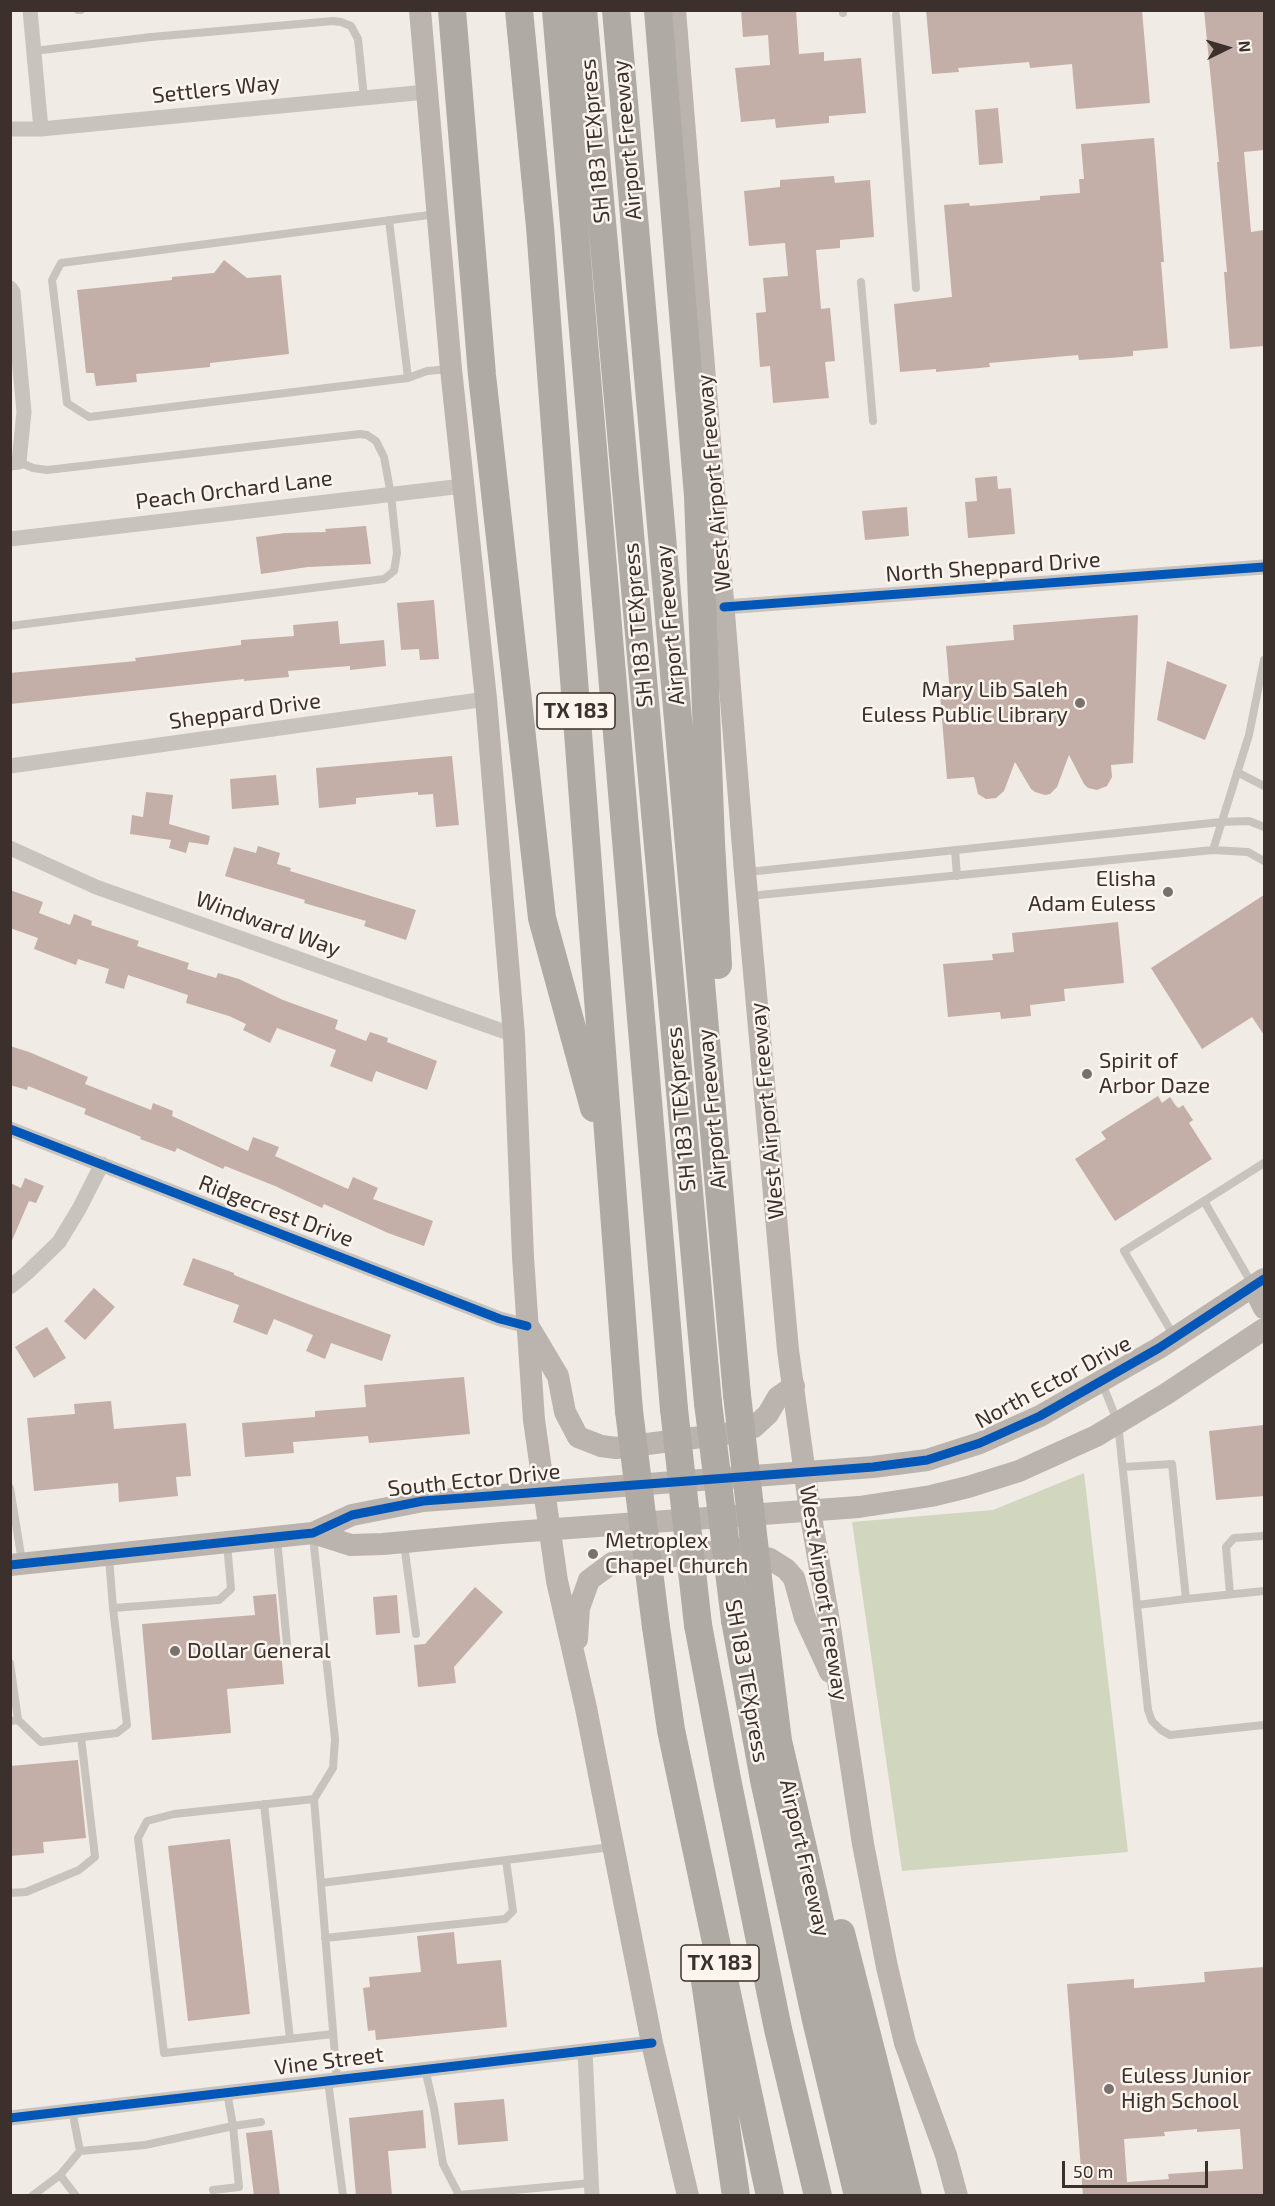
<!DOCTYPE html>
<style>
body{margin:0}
#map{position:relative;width:1275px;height:2206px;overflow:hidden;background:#f0ebe5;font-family:"Exo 2",sans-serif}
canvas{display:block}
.frame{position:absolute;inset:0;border:12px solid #3b302b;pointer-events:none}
.north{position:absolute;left:1197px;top:18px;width:60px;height:60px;-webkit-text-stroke:4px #fbf5ee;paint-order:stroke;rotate:85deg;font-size:16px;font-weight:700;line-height:24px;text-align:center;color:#3b302b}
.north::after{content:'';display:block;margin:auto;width:21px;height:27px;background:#3b302b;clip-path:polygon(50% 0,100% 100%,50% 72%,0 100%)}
.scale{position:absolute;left:1062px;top:2161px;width:146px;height:27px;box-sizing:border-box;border:3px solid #3b302b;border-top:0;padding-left:8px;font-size:18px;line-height:21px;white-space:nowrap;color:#3b302b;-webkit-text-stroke:4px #fbf5ee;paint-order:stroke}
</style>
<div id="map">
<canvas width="1275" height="2206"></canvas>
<div class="frame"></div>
<div class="north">N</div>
<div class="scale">50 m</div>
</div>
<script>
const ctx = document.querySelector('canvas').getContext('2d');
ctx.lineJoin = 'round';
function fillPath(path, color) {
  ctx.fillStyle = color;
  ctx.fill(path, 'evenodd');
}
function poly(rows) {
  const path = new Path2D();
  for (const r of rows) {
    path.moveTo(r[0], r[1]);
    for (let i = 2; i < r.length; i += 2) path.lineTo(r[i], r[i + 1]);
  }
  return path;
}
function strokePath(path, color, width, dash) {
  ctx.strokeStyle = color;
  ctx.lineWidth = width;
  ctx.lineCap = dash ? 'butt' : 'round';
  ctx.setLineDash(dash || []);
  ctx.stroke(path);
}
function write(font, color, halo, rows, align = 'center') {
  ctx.font = font + ' "Exo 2",sans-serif';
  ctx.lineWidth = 5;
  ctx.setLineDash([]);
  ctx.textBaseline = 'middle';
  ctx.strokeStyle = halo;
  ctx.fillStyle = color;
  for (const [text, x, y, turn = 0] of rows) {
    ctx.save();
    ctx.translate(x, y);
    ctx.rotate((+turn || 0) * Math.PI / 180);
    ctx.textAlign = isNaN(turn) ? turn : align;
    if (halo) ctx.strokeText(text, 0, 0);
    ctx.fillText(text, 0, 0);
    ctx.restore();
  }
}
fillPath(poly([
 [1084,1473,1128,1852,902,1871,852,1522,993,1510]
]), '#d1d6bf');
fillPath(poly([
 [741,10,796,10,799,54,824,52,824,61,861,58,866,113,829,116,829,123,776,128,775,119,741,122,735,68,770,65,768,35,743,37],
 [926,10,1142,10,1150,103,1076,109,1072,64,1030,68,1029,62,958,68,959,72,932,74],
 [1204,10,1264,10,1264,150,1244,152,1251,232,1264,230,1264,346,1230,349,1224,272,1227,272,1217,162,1219,162],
 [998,108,1003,163,979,165,975,110],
 [1154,138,1164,262,1161,262,1168,348,1133,351,1133,356,1110,358,1079,360,1078,355,989,363,990,367,936,372,936,369,900,372,894,304,952,297,944,205,969,203,970,206,1040,200,1040,196,1080,193,1079,179,1084,179,1081,144],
 [834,176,835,183,870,180,874,237,840,240,840,248,816,250,821,309,830,308,835,361,825,362,829,398,773,403,770,366,760,367,756,313,766,312,763,278,788,276,785,243,749,246,744,191,780,187,780,180],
 [224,260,247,278,281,275,289,354,210,363,210,367,136,374,137,382,96,386,94,373,86,373,77,290,172,280,172,277,214,273],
 [997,476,998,489,1011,488,1015,534,968,538,965,502,977,501,975,478],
 [907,507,909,536,865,540,862,511],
 [366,526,371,564,308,567,261,574,256,537,285,533,326,532,325,529],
 [434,600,439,659,420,660,419,649,401,650,397,603],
 [1138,615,1133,763,1111,765,1112,777,1107,786,1097,790,1088,788,1084,784,1069,755,1057,787,1050,794,1045,795,1035,792,1031,789,1015,762,1004,791,996,798,986,799,978,794,974,777,947,779,940,695,950,694,946,646,1014,640,1013,625],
 [338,621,340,644,384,640,386,666,350,670,350,666,288,671,289,677,244,681,244,679,10,704,10,673,136,661,135,658,241,645,241,640,294,636,293,625],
 [1167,661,1227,685,1205,740,1157,720],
 [452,756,459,825,436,827,433,794,418,795,418,792,356,798,356,804,319,808,316,768],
 [276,775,279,805,232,809,230,779],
 [146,792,173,795,169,824,210,836,208,845,189,842,186,853,169,848,171,840,130,834,132,815,143,817],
 [258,846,280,853,277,864,291,868,290,871,416,910,406,940,364,926,366,921,304,903,305,900,225,876,234,847,256,853],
 [10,890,43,902,39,913,70,925,74,914,92,921,91,925,139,941,137,946,189,963,187,969,216,978,218,973,239,979,283,1000,338,1020,335,1029,366,1041,370,1032,388,1038,387,1042,437,1061,427,1090,376,1071,372,1082,330,1066,336,1050,277,1028,270,1043,243,1030,246,1024,229,1016,186,1003,188,995,128,975,124,989,105,983,109,969,78,959,76,965,34,949,38,938,10,928],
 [1264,895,1264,1035,1252,1017,1202,1049,1151,968],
 [1118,922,1124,983,1064,989,1065,1001,1030,1005,1031,1016,1001,1019,1000,1012,948,1017,943,964,993,960,992,954,1014,952,1012,933],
 [10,1046,29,1052,88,1077,85,1084,151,1110,153,1103,173,1111,172,1116,248,1151,253,1137,279,1147,275,1156,348,1189,353,1177,378,1188,373,1199,433,1221,424,1246,388,1233,324,1204,322,1208,275,1186,225,1166,223,1169,177,1148,175,1152,140,1139,141,1137,84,1114,86,1109,28,1086,27,1090,10,1085],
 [1158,1096,1162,1103,1170,1097,1176,1106,1179,1108,1183,1105,1193,1120,1189,1123,1212,1159,1115,1221,1075,1159,1106,1139,1101,1132],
 [25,1178,44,1186,36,1203,29,1201,10,1245,10,1183,21,1188],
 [193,1258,234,1273,234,1275,300,1301,391,1335,382,1361,331,1343,325,1359,306,1351,313,1335,274,1319,267,1335,233,1322,239,1305,183,1285],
 [94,1288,115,1307,85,1340,64,1321],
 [47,1327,66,1358,34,1378,15,1347],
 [464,1377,470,1434,369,1443,368,1436,293,1442,294,1453,245,1457,242,1423,315,1417,315,1411,366,1407,364,1385],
 [111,1401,114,1429,186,1423,191,1476,176,1477,178,1496,119,1502,118,1483,34,1491,27,1418,75,1414,74,1404],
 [1264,1425,1264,1496,1216,1500,1209,1431],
 [475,1587,503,1612,454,1667,456,1683,418,1687,414,1645,425,1644],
 [276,1594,284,1684,227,1689,231,1733,152,1740,142,1624,255,1615,253,1596],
 [397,1595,400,1633,376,1635,373,1597],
 [78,1760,86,1838,43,1842,44,1853,10,1856,10,1766],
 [230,1839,250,2014,188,2021,168,1846],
 [454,1932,457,1964,501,1960,507,2027,376,2040,375,2030,368,2031,363,1988,370,1987,369,1977,421,1972,417,1936],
 [1264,1967,1264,2196,1083,2196,1067,1984,1134,1979,1134,1988,1205,1982,1204,1972],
 [1197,2129,1197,2132,1240,2129,1243,2169,1168,2174,1169,2179,1127,2182,1124,2139,1165,2136,1164,2132],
 [504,2099,508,2141,458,2145,454,2103],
 [423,2110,426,2148,388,2151,392,2196,356,2196,349,2118],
 [272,2130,280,2196,254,2196,246,2133]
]), '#c3afa7');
strokePath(poly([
 [78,10,81,10],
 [843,10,843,13],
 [896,15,916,288],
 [34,51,151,37,333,21,341,22,351,26,358,39,364,98],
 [437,214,61,263,52,280,67,403,89,417,408,378,427,371,449,369],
 [389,220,408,378],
 [861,282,873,421],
 [10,626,384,579,394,571,397,553,391,495,384,457,376,441,367,435,360,434,47,470,33,468,19,462],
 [1237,772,1264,786],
 [955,850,957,876],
 [1213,850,1249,735,1264,660],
 [748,872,1221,822,1249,821,1264,827],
 [749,896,1213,850,1248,852,1264,861],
 [1252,1284,1204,1201,1264,1163],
 [1174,1336,1124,1251,1204,1201],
 [1102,1383,1118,1423,1148,1710,1152,1721,1161,1730,1170,1735,1264,1725],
 [1123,1467,1172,1464,1186,1599,1137,1605],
 [10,1488,22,1561],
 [313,1537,335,1739,333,1768,314,1799,337,2080],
 [277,1539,287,1644],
 [404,1544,416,1634],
 [109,1558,113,1608,219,1600,231,1589,227,1544],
 [1230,1594,1226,1547,1234,1538,1264,1536],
 [1186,1599,1264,1591],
 [10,1663,18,1720,10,1721],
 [18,1720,41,1742,117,1733,127,1725,113,1608],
 [314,1799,174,1814,147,1821,138,1838,164,2053,333,2034],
 [264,1804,290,2039],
 [321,1883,611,1847],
 [10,1893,26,1892,79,1870,95,1857,81,1737],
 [325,1938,505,1919,513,1911,506,1860],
 [425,2069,434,2108,443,2164,459,2195,591,2183],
 [328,2081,343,2196],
 [80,2151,145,2145,233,2126,227,2092],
 [60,2175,80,2151,72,2110],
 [213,2190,239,2187,233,2126,261,2122],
 [32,2196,60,2175,76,2196]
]), '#c9c3be', 8);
strokePath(poly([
 [30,10,41,129],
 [10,129,41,129,426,92],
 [10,288,13,292,24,412,19,462,10,463],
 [10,539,463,486],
 [724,607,1264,567],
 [10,766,486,699],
 [10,848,96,887,514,1035],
 [10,1129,500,1319,527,1326],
 [10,1287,27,1273,59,1242,79,1209,102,1164],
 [585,2051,592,2196],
 [10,2118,652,2043]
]), '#c9c3be', 15);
strokePath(poly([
 [420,10,451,369,486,699,514,1035,523,1257,534,1420,557,1581,586,1708,652,2043,688,2196],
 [675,10,745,872,788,1350,810,1511,829,1621,863,1844,887,1967,905,2043,946,2155,957,2196],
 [1253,1286,1264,1308],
 [530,1329,558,1376,565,1412,578,1437,601,1446,616,1448,725,1434,754,1427,768,1414,778,1397,794,1386],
 [313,1533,351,1545,383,1544,501,1533,859,1507,931,1496,968,1487,1019,1471,1096,1436,1166,1394,1264,1329],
 [10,1565,313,1533,352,1515,423,1501,873,1467,927,1460,980,1443,1040,1416,1159,1348,1264,1279],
 [577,1639,579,1608,589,1580,612,1563,737,1549,770,1559,786,1569,794,1578,805,1618,830,1672]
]), '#bab3ae', 22);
strokePath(poly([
 [452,10,482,375,542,918,594,1108],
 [519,10,540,227,629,1411],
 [556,10,674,1409],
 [583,10,708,1403],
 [616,10,737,1395],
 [658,10,698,496,711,843,718,965],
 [762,1612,778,1741,884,2196],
 [735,1620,764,1780,816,2020,858,2196],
 [698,1625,728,1784,778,2029,818,2196],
 [656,1627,671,1730,770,2196],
 [841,1933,908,2196],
 [702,1960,736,2196]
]), '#afaaa4', 28);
strokePath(poly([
 [737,1395,762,1612],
 [708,1403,735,1620],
 [674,1409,698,1625],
 [629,1411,656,1627]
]), '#afaaa4', 28);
strokePath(poly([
 [724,607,1264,567],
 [10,1129,500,1319,527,1326],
 [10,1565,313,1533,352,1515,423,1501,873,1467,927,1460,980,1443,1040,1416,1159,1348,1264,1279],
 [10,2118,652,2043]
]), '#0057b8', 9);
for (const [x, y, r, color] of [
 [1080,703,6,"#7a716c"],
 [1168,892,6,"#7a716c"],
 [1087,1074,6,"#7a716c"],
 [593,1554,6,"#7a716c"],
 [175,1651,6,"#7a716c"],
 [1109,2089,6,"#7a716c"]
]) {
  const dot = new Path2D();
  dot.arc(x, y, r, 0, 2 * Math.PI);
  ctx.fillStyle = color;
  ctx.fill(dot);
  strokePath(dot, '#fbf5ee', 2);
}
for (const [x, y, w] of [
 [576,711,78],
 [720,1963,78]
]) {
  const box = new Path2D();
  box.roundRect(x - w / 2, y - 18, w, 36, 4.5);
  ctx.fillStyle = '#fbf5ee';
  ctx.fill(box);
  strokePath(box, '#3b302b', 1.5);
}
write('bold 21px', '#3b302b', null, [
 ["TX 183",576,711],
 ["TX 183",720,1963]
]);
write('22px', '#3b302b', '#fbf5ee', [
 ["Settlers Way",216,89,-6],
 ["Airport Freeway",627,140,-95],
 ["SH 183 TEXpress",595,141,-95],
 ["West Airport Freeway",714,483,-95],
 ["Peach Orchard Lane",234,490,-7],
 ["North Sheppard Drive",993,567,-4],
 ["SH 183 TEXpress",638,625,-95],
 ["Airport Freeway",670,625,-95],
 ["Sheppard Drive",245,711,-8],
 ["Windward Way",268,924,20],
 ["SH 183 TEXpress",681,1109,-95],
 ["Airport Freeway",712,1109,-95],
 ["West Airport Freeway",767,1111,-95],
 ["Ridgecrest Drive",276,1211,21],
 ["North Ector Drive",1053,1382,-28],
 ["South Ector Drive",474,1480,-6],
 ["West Airport Freeway",824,1593,81],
 ["SH 183 TEXpress",747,1681,80],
 ["Airport Freeway",805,1858,77],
 ["Vine Street",329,2061,-7]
]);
write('22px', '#3b302b', '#fbf5ee', [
 ["Mary Lib Saleh",1068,690,"right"],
 ["Euless Public Library",1068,715,"right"],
 ["Elisha",1156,879,"right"],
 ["Adam Euless",1156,904,"right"],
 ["Spirit of",1099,1061],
 ["Arbor Daze",1099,1086],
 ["Metroplex",605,1541],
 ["Chapel Church",605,1566],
 ["Dollar General",187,1651],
 ["Euless Junior",1121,2076],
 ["High School",1121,2101]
], 'left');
</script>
